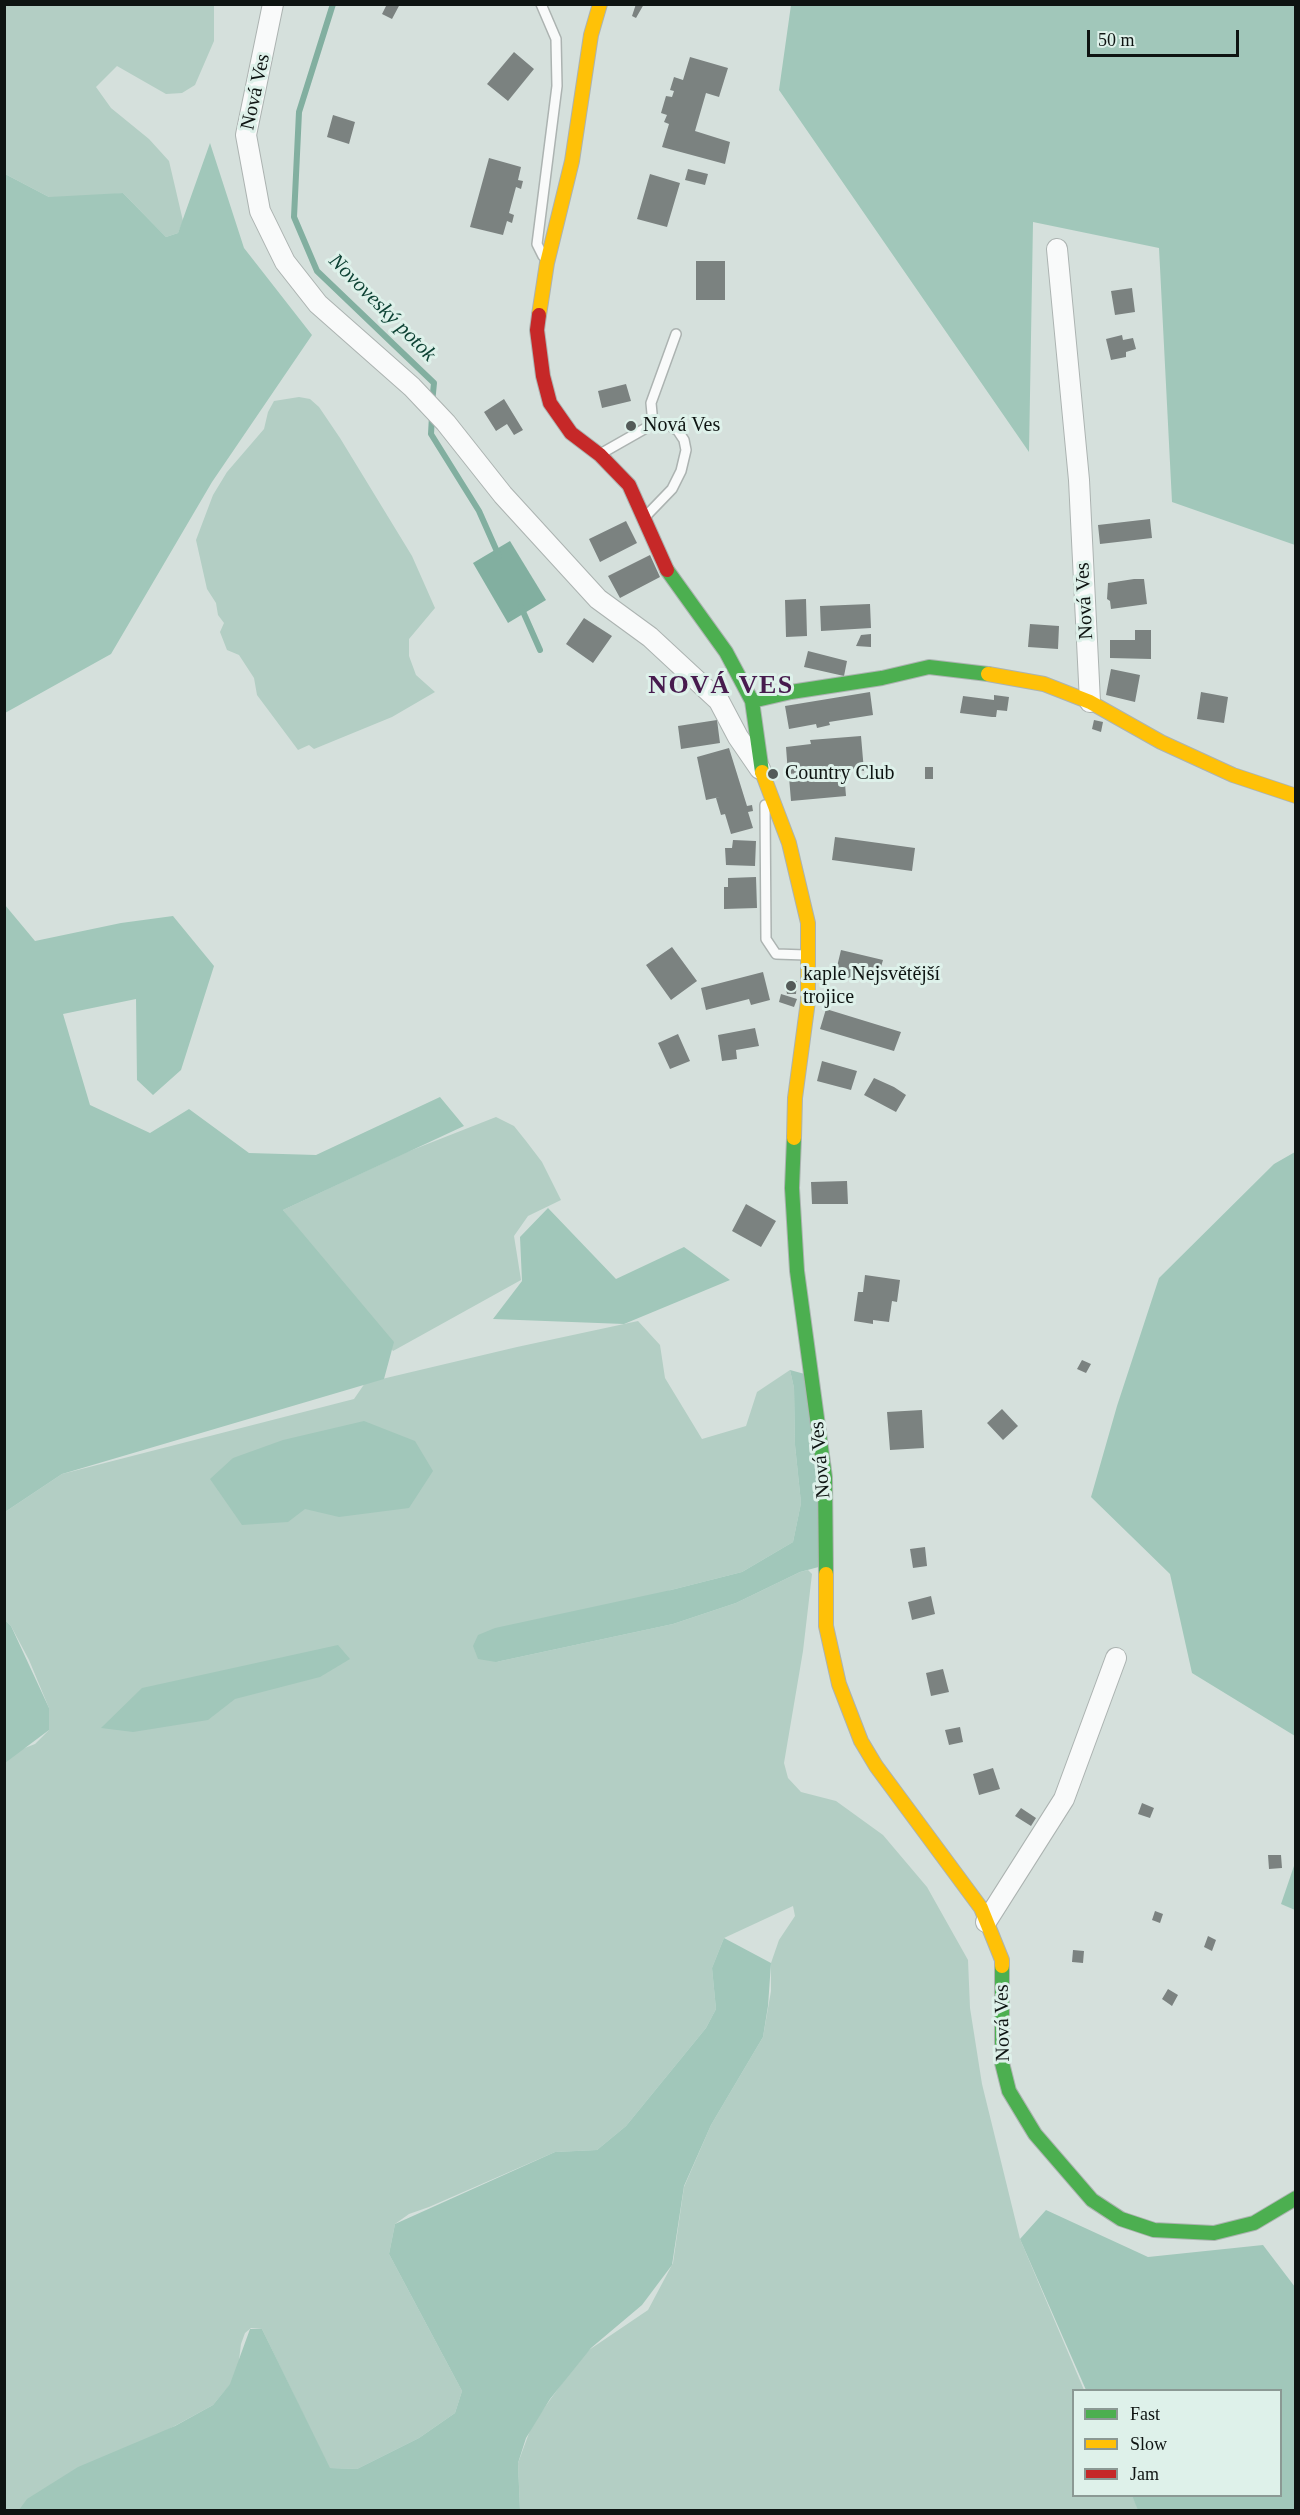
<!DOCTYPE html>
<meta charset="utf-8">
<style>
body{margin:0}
#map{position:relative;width:1300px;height:2515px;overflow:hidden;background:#d5e0dc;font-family:Georgia,serif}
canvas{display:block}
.frame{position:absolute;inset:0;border:6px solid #0e1412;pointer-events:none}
.legend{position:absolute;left:1072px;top:2389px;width:210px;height:108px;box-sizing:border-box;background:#def1ea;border:2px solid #8b9994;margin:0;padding:8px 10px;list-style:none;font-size:18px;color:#0e1412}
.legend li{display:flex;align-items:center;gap:12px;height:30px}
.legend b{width:30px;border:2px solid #8b9994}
.scale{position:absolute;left:1087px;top:30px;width:152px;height:27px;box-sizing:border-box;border:3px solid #0e1412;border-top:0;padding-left:8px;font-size:18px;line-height:21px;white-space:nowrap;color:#0e1412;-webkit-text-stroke:4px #def1ea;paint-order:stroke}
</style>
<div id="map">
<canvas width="1300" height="2515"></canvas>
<div class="frame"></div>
<ul class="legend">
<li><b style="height:8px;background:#4caf50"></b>Fast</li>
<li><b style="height:8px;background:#ffc107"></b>Slow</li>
<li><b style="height:8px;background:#c62828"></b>Jam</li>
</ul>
<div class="scale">50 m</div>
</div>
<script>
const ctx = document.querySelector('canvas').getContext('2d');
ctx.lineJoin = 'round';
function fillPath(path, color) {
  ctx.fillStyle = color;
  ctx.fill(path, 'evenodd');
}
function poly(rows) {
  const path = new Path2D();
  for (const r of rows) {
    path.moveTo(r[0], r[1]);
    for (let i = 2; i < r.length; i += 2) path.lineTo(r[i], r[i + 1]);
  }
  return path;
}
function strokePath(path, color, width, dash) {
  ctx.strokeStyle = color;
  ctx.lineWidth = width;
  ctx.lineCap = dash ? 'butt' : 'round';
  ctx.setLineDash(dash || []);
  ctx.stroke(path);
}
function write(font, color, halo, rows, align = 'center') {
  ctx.font = font + ' Georgia,serif';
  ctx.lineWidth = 6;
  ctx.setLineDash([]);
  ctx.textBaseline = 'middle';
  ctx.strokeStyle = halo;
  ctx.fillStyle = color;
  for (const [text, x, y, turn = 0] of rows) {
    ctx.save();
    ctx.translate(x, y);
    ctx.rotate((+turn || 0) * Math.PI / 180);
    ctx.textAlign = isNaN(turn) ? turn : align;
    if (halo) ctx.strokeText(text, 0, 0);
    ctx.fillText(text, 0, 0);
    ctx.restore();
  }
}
fillPath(poly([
 [4,5,214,5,214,41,195,85,182,93,166,94,117,66,96,87,111,108,149,139,169,161,183,221,178,233,166,237,123,193,78,199,49,197,5,174],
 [299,397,310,399,319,407,340,438,412,556,435,608,409,639,409,656,416,675,435,692,392,717,314,749,309,745,298,750,257,695,254,678,239,655,227,650,220,632,224,623,218,615,216,603,207,589,196,540,213,495,227,472,264,429,268,412,274,401],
 [496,1117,514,1126,526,1141,542,1162,561,1200,528,1216,514,1236,521,1280,393,1351,283,1210,407,1152],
 [638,1321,660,1345,665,1378,702,1439,746,1426,757,1392,790,1370,794,1388,795,1445,801,1503,793,1542,742,1572,671,1590,496,1662,673,1624,736,1603,800,1572,808,1570,812,1574,803,1651,784,1763,788,1778,801,1792,836,1801,883,1835,927,1887,968,1960,970,2008,982,2084,1020,2239,1084,2390,1074,2390,1074,2496,1132,2496,1139,2510,520,2510,518,2463,532,2425,583,2354,648,2310,673,2263,684,2187,711,2125,763,2037,771,1991,771,1963,779,1940,795,1916,793,1906,724,1938,712,1968,716,2009,706,2028,626,2126,597,2150,555,2152,429,2207,409,2214,395,2224,389,2254,462,2391,455,2413,419,2438,357,2469,329,2468,262,2329,251,2328,245,2333,241,2344,237,2376,213,2405,21,2510,5,2510,5,1760,12,1753,35,1744,49,1730,49,1708,29,1660,11,1626,5,1620,5,1512,62,1474,354,1399,365,1383,517,1347]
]), '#b3cec4');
fillPath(poly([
 [791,5,1295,5,1295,545,1172,502,1159,248,1033,222,1029,452,779,90],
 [210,143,244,248,312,335,212,482,111,654,5,713,5,174,49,197,123,193,166,237,178,233],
 [5,905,35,941,121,923,173,916,214,966,181,1070,153,1095,137,1080,136,999,63,1014,90,1105,150,1133,189,1109,249,1153,316,1155,440,1097,464,1126,283,1210,394,1342,384,1379,62,1474,5,1512],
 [1295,1152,1295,1736,1192,1673,1170,1574,1091,1497,1117,1406,1159,1278,1274,1164],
 [548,1208,616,1279,684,1247,730,1280,624,1324,493,1319,522,1281,520,1237],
 [790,1370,812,1376,826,1565,800,1572,736,1603,673,1624,496,1662,478,1659,473,1646,478,1635,495,1628,671,1590,742,1572,793,1542,801,1503,795,1445,794,1388],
 [364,1421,415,1441,433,1471,409,1508,339,1517,305,1509,288,1522,242,1525,210,1479,233,1458,283,1440],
 [5,1620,11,1626,49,1708,49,1730,5,1763],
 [338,1645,350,1659,320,1677,235,1699,208,1720,133,1732,101,1728,142,1688],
 [1295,1863,1295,1910,1281,1904],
 [724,1938,771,1963,768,2006,763,2037,711,2125,684,2186,672,2265,642,2305,591,2348,550,2399,526,2438,518,2463,520,2510,19,2510,27,2499,78,2467,175,2426,213,2405,230,2384,250,2329,262,2329,330,2468,357,2469,419,2438,455,2413,462,2391,389,2254,395,2224,555,2152,597,2150,626,2126,706,2028,716,2009,712,1968],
 [1046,2210,1148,2257,1263,2245,1295,2287,1295,2510,1138,2510,1132,2496,1280,2496,1280,2390,1086,2390,1020,2239]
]), '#a1c7ba');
fillPath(poly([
 [510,541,546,600,508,623,473,563]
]), '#82afa0');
strokePath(poly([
 [333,4,299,112,294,217,317,271,434,383,432,403],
 [432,416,431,434,479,511,499,556],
 [521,607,540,650]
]), '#82afa0', 6);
fillPath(poly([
 [387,4,400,4,392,19,382,14],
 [636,4,644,4,636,18,632,16],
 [514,52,534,69,508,101,487,84],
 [690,57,728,68,719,97,706,93,695,131,730,142,725,164,662,147,669,124,664,122,667,115,661,113,666,96,672,97,674,91,670,90,674,77,683,80],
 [333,115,355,122,349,144,327,137],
 [489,158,521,167,518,180,523,181,521,189,516,187,509,213,514,215,512,223,507,221,503,235,470,227],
 [688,169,708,174,705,185,685,180],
 [650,174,680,183,667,227,637,219],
 [696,261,725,261,725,300,696,300],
 [1132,288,1135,312,1115,315,1111,291],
 [1122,335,1123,340,1133,338,1136,349,1126,352,1126,357,1111,360,1106,339],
 [626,384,631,401,602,408,598,391],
 [504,399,523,430,514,435,507,424,496,431,484,412],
 [1150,519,1152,538,1100,544,1098,525],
 [626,521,637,543,600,562,589,539],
 [650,555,660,577,620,598,608,576],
 [1134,579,1144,579,1147,604,1111,609,1110,601,1107,599,1108,583],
 [806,599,807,636,786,637,785,600],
 [870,604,871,628,821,631,820,606],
 [584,618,612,636,593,663,566,644],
 [1030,624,1059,626,1058,649,1028,647],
 [1135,630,1151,630,1151,659,1110,658,1110,640,1135,640],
 [871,634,871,647,856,646,861,635],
 [808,651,847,661,844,676,804,667],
 [1111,669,1140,675,1135,702,1106,695],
 [870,692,873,715,829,722,830,725,817,728,816,724,789,729,785,706],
 [1201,692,1228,697,1224,723,1197,719],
 [994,695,1009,697,1007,711,997,710,996,717,992,717,960,713,963,696,994,700],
 [717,720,720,743,681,749,678,726],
 [1094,720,1103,722,1101,732,1092,729],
 [861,736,864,771,853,769,788,774,786,747,811,744,810,740],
 [729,748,747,806,752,805,753,811,748,812,753,828,731,834,725,814,721,815,716,798,720,797,706,800,697,757],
 [925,767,933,767,933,779,925,779],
 [844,772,846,796,791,801,789,777],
 [835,837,915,848,912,871,832,860],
 [733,840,756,841,755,866,726,865,725,848,732,848],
 [756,877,757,908,724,909,724,887,728,887,728,878],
 [672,947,697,981,671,1000,646,965],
 [841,950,883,960,878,977,856,972,854,979,835,975],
 [763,972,770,1000,751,1005,749,999,706,1010,701,988],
 [797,981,796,994,787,994,785,982],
 [781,994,797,999,794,1007,779,1002],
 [826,1009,901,1032,894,1051,820,1029],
 [755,1028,759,1046,736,1050,737,1059,722,1061,718,1035],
 [678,1034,690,1061,670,1069,658,1043],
 [822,1061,857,1071,851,1090,817,1081],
 [874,1078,894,1087,906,1095,896,1112,864,1095],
 [847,1181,848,1204,812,1204,811,1182],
 [746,1204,776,1221,761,1247,732,1231],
 [865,1275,900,1280,897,1302,892,1301,889,1322,873,1320,873,1324,854,1321,858,1292,863,1292],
 [1082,1360,1091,1364,1086,1373,1077,1369],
 [1002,1409,1018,1426,1003,1440,987,1423],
 [922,1410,924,1448,890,1450,887,1412],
 [925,1547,927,1566,913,1568,910,1549],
 [931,1596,935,1614,912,1620,908,1602],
 [943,1669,949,1692,931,1696,926,1673],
 [960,1727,963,1742,949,1745,945,1730],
 [993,1768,1000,1789,979,1795,973,1774],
 [1142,1803,1154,1808,1150,1818,1138,1814],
 [1021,1808,1036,1818,1031,1826,1015,1816],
 [1268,1855,1281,1855,1282,1868,1269,1869],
 [1155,1911,1163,1914,1160,1923,1152,1920],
 [1208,1936,1216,1940,1212,1951,1204,1947],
 [1073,1950,1084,1951,1083,1963,1072,1962],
 [1168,1989,1178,1995,1172,2006,1162,1999]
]), '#7b8280');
const lane = poly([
 [541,4,556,39,557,86,537,244,543,256],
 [653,424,651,403,676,334],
 [602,453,653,424,670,426,678,431,684,440,686,450,681,471,672,489,645,517],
 [765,805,766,939,776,954,806,955]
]);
const street = poly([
 [273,4,246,135,260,211,285,262,318,304,412,387,446,423,503,495,598,599,650,637,719,701,738,737,760,769],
 [1057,249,1079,480,1090,702],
 [986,1922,1064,1799,1116,1658]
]);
const fast = poly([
 [667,570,726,652,752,701,762,772],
 [752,701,791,692,882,678,929,667,988,674],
 [794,1138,792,1188,797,1271,825,1477,826,1574],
 [1002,1966,1002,2063,1009,2091,1035,2134,1092,2200,1121,2219,1154,2230,1214,2233,1254,2223,1296,2198]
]);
const slow = poly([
 [539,315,547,263,572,161,591,35,600,4],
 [988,674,1044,684,1090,702,1161,742,1233,775,1296,796],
 [762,772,789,843,808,923,808,1001,795,1098,794,1138],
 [826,1574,826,1626,839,1684,861,1741,876,1766,981,1908,1002,1960,1002,1966]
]);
const jam = poly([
 [539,315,537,330,543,376,550,403,571,433,600,455,629,485,667,570]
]);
strokePath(lane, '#acb3b1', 12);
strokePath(street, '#acb3b1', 22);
strokePath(fast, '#acb3b1', 16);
strokePath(slow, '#acb3b1', 16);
strokePath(jam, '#acb3b1', 16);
strokePath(lane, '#f9fafa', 9);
strokePath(street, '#f9fafa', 20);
strokePath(fast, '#4caf50', 14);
strokePath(slow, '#ffc107', 14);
strokePath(jam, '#c62828', 14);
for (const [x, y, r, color] of [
 [631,426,6,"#545b59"],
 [773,774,6,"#545b59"],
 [791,986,6,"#545b59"]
]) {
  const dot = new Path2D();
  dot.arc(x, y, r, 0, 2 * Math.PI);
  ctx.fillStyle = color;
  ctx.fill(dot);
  strokePath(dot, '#def1ea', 2);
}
write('20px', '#0e1412', '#def1ea', [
 ["Nová Ves",256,92,-78],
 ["Nová Ves",1085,601,-93],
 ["Nová Ves",821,1460,-95],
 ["Nová Ves",1003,2023,-91]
]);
write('20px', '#0e1412', '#def1ea', [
 ["Nová Ves",643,426],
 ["Country Club",785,774],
 ["kaple Nejsvětější",803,975],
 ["trojice",803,998]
], 'left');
write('italic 21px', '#0d4234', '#def1ea', [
 ["Novoveský potok",382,308,45]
]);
ctx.letterSpacing = '1.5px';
write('bold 26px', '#471b4e', '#def1ea', [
 ["NOVÁ VES",721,686]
]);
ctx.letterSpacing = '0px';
</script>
